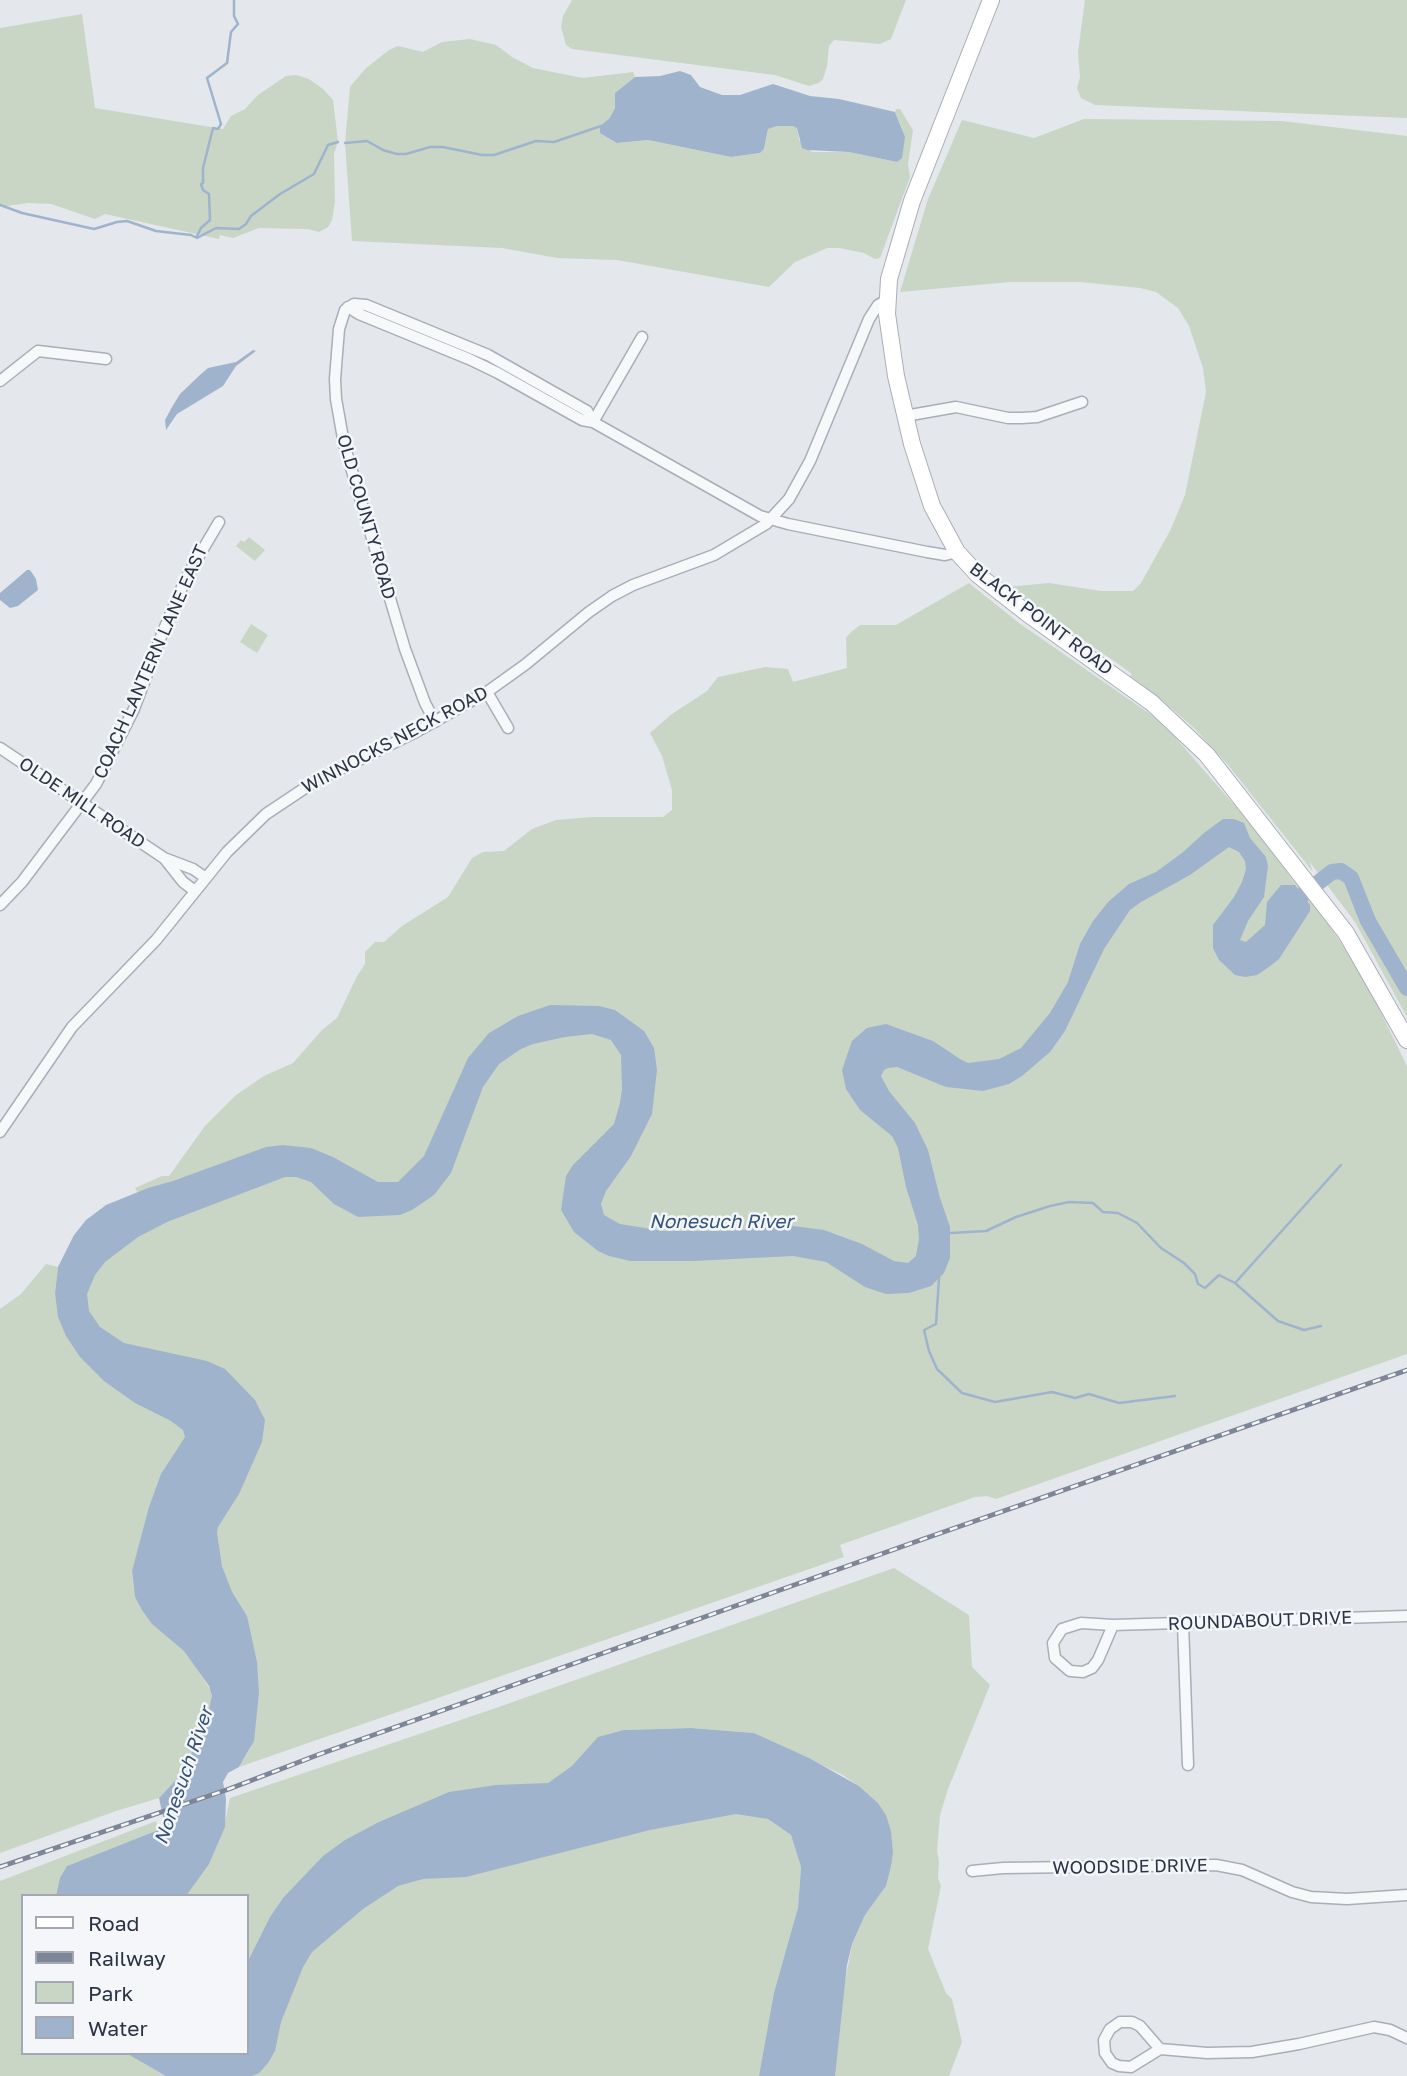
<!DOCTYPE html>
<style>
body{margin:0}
#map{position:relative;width:1407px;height:2076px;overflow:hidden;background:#e4e7ec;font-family:"Golos Text",sans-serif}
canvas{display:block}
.legend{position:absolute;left:21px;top:1894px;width:228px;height:161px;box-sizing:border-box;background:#f4f6f9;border:2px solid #a4a8b1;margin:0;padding:9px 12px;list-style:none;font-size:21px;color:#2b3445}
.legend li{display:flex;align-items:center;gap:14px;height:35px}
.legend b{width:35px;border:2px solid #a4a8b1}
</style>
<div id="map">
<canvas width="1407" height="2076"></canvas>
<ul class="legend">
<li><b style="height:9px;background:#fff"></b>Road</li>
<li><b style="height:9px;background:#7d8696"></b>Railway</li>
<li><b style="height:19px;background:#c9d6c5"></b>Park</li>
<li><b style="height:19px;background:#9fb4cc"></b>Water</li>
</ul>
</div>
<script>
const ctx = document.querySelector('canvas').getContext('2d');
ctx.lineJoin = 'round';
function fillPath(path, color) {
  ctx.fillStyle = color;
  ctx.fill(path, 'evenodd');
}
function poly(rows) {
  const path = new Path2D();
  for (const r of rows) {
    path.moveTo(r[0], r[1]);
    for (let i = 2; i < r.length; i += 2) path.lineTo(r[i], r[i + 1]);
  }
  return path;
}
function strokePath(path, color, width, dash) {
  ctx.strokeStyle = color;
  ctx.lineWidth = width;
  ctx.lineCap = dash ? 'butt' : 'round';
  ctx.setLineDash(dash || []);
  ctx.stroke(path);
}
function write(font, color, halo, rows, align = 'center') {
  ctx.font = font + ' "Golos Text",sans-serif';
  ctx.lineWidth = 5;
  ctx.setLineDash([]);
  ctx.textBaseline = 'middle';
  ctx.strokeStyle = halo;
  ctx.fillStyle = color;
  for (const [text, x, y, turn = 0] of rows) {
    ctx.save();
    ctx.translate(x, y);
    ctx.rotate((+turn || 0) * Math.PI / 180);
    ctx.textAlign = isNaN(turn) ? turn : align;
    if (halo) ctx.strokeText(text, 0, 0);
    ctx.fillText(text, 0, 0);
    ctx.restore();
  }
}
fillPath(poly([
 [572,0,906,0,891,39,880,44,834,40,829,46,827,66,823,79,819,83,809,86,775,75,572,49,566,45,561,27,563,16],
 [1085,0,1407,0,1407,118,1095,105,1081,98,1077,88,1080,77,1078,52],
 [82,14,95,108,223,129,231,116,245,109,258,95,286,76,296,75,309,79,323,89,333,100,338,142,334,154,335,201,332,220,328,227,319,232,308,229,259,228,233,238,220,235,219,239,105,214,95,219,51,204,28,203,0,207,0,28],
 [470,39,496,45,512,57,533,68,583,78,633,72,635,77,615,93,615,108,609,119,617,143,648,140,731,157,760,153,764,149,768,129,777,126,793,126,797,127,799,140,812,152,849,152,897,162,902,128,895,112,896,109,900,109,913,130,908,164,910,177,880,258,875,259,864,253,839,248,827,248,795,262,769,287,617,260,557,258,502,248,352,241,345,143,350,87,365,69,389,50,398,46,423,52,442,42],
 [1084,119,1282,121,1407,136,1407,1017,1355,922,1309,861,1313,872,1228,765,1194,728,1163,701,1130,676,1132,674,1124,668,1007,587,1049,583,1101,591,1133,591,1141,583,1170,531,1185,495,1206,392,1203,368,1189,326,1178,308,1156,292,1140,288,1080,282,1010,282,900,292,928,199,962,120,1034,138],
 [249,537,265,550,255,561,236,546,241,540,244,542],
 [969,583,1019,623,1150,714,1174,736,1263,838,1292,879,1320,911,1365,980,1407,1066,1407,1354,996,1499,987,1496,975,1497,840,1545,844,1557,239,1767,251,1747,227,1583,213,1532,232,1496,126,1346,95,1328,85,1307,87,1280,116,1248,157,1224,135,1188,162,1176,169,1176,205,1126,236,1095,264,1076,293,1063,322,1030,337,1018,357,976,365,964,365,952,375,942,384,942,402,926,448,897,472,858,483,852,504,851,532,829,556,820,591,817,663,817,672,810,672,790,662,756,650,733,672,714,707,691,718,677,765,667,788,669,793,682,847,668,846,638,851,632,860,625,896,625],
 [251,624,268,635,257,653,240,642],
 [46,1264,58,1267,55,1293,189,1430,132,1573,135,1597,168,1636,187,1653,213,1694,207,1724,186,1768,159,1798,116,1811,0,1853,0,1309,21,1294],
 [894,1568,969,1615,972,1667,990,1685,948,1789,940,1815,937,1851,939,1861,938,1878,941,1886,928,1949,946,1993,952,1999,962,2042,949,2076,828,2076,852,1944,865,1915,886,1886,886,1815,878,1803,859,1786,841,1774,754,1733,691,1728,624,1730,560,1780,287,1894,271,1917,247,1963,247,1896,182,1896,225,1822,230,1798,490,1710],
 [742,1811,767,1818,791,1835,801,1867,798,1908,764,2076,217,2076,251,2065,305,1957,373,1886,616,1833],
 [156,1821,158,1830,67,1866,57,1896,23,1896,23,2053,134,2053,199,2076,0,2076,0,1881]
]), '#c9d6c5');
fillPath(poly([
 [680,71,691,75,700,87,722,95,740,95,773,84,810,96,839,99,895,112,905,137,902,158,897,162,849,152,807,150,802,148,797,128,793,126,777,126,768,129,764,149,760,153,731,157,648,140,617,143,600,133,600,126,609,119,615,108,615,93,635,77,660,76],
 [253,350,256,351,236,366,223,386,177,414,166,430,165,420,172,407,180,394,201,374,208,368,236,362],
 [27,570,30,570,36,579,38,590,18,606,10,608,0,600,0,593],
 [1223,819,1234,819,1244,823,1250,838,1266,857,1268,866,1264,897,1248,921,1240,940,1246,942,1265,925,1267,902,1281,885,1295,885,1310,905,1310,911,1290,942,1279,959,1269,967,1257,975,1245,977,1235,975,1219,960,1213,948,1213,925,1234,897,1242,882,1246,869,1245,861,1239,852,1229,847,1190,875,1141,902,1130,910,1104,949,1065,1031,1050,1052,1022,1076,1009,1084,983,1091,946,1087,897,1067,888,1068,884,1070,881,1076,889,1091,915,1123,928,1150,940,1198,950,1227,950,1258,944,1273,931,1286,909,1293,886,1294,865,1287,826,1262,793,1256,693,1261,630,1261,609,1256,598,1251,574,1232,561,1210,566,1176,573,1165,614,1124,620,1103,622,1089,621,1055,611,1040,592,1034,565,1037,533,1044,521,1049,499,1064,483,1087,451,1173,434,1195,412,1210,400,1215,358,1217,334,1204,311,1182,296,1177,285,1177,167,1222,138,1237,105,1262,95,1275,87,1294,89,1311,100,1327,124,1343,207,1361,225,1369,255,1400,265,1420,262,1442,239,1494,218,1527,217,1533,222,1566,232,1592,247,1616,257,1662,259,1693,254,1741,239,1767,228,1773,223,1782,226,1799,225,1827,209,1864,186,1896,56,1896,60,1878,67,1866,158,1830,164,1821,159,1798,182,1773,205,1726,212,1696,209,1686,184,1651,152,1624,142,1610,135,1597,132,1571,149,1507,161,1474,185,1437,183,1430,171,1421,135,1403,104,1381,80,1357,66,1336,58,1317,55,1293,58,1267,74,1235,86,1220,106,1205,148,1188,173,1181,266,1147,283,1145,311,1148,333,1157,378,1182,398,1182,424,1156,468,1058,489,1033,518,1016,550,1005,599,1006,615,1010,644,1031,654,1048,657,1070,652,1114,631,1156,606,1191,601,1204,604,1215,620,1224,664,1231,726,1231,793,1226,824,1230,862,1244,894,1261,908,1263,916,1256,919,1239,918,1225,906,1187,898,1148,892,1136,860,1110,846,1089,842,1070,852,1041,867,1028,886,1024,933,1041,960,1059,968,1063,999,1059,1021,1048,1050,1013,1068,982,1080,944,1093,921,1108,902,1129,884,1156,872,1182,853,1204,833],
 [691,1728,754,1733,809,1758,859,1786,878,1803,886,1815,891,1831,893,1853,891,1866,886,1886,865,1915,852,1944,847,1965,835,2076,759,2076,774,1993,798,1908,801,1867,791,1835,768,1819,736,1814,650,1830,466,1877,423,1879,398,1886,363,1909,312,1952,303,1967,281,2022,275,2051,268,2063,259,2073,252,2076,166,2076,126,2053,247,2053,247,1963,270,1917,283,1898,323,1856,345,1840,379,1822,449,1792,496,1785,548,1783,572,1766,598,1737,624,1730]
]), '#9fb4cc');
strokePath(poly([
 [345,143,367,141,383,150,397,154,406,154,430,147,443,147,482,155,494,155,536,141,554,142,601,126],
 [0,205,22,213,94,229,117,222,127,221,156,231,191,235,197,238,216,228,239,229,246,224,251,216,280,194,314,174,328,145,338,142],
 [197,236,201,228,210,220,209,194,203,190,201,184,203,183,203,168,213,128,218,129,221,124,207,78,227,63,231,32,238,24,234,16,234,0],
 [951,1233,986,1231,1016,1217,1050,1206,1069,1202,1093,1203,1103,1212,1118,1213,1137,1223,1161,1248,1184,1263,1195,1274,1198,1284,1205,1288,1219,1275,1235,1283,1278,1321,1304,1330,1321,1326],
 [939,1278,936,1324,924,1330,929,1351,937,1369,962,1393,995,1402,1052,1392,1075,1398,1089,1394,1119,1403,1175,1396],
 [1236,1282,1341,1165]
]), '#9fb4cc', 2.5);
strokePath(poly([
 [1290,912,1302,895,1332,872,1341,871,1351,878,1368,921,1407,988]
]), '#9fb4cc', 16);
const minor = poly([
 [348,307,359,314,469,359,498,373,582,420,593,422,760,516,788,524,927,552,945,555,957,552],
 [0,381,38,351,106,359],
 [905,416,956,407,1008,418,1022,418,1037,417,1082,402],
 [593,422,642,337],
 [487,692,508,728],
 [435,722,425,703,405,649,344,444,336,399,335,379,339,329,345,310,354,304,366,305,488,355,587,411,593,422],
 [0,748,164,858,193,869,206,878],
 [164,858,183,882,195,891],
 [0,905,22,882,96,784,134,709,162,634,186,578,219,522],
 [0,1132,72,1027,156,940,227,852,266,814,314,782,414,733,487,692,526,664,589,612,612,596,633,585,714,555,766,524,789,499,810,461,869,319,878,305,887,300],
 [1081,1623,1113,1625,1098,1660,1092,1668,1083,1672,1070,1671,1055,1658,1053,1643,1062,1629,1081,1623],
 [1183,1623,1188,1765],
 [1113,1625,1407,1616],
 [972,1871,1003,1868,1216,1865,1242,1870,1292,1892,1311,1897,1347,1899,1407,1895],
 [1120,2022,1132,2022,1140,2026,1160,2049,1131,2067,1119,2066,1112,2063,1105,2053,1104,2040,1110,2029,1120,2022],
 [1160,2049,1207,2053,1252,2052,1299,2044,1374,2027,1390,2030,1407,2038]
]);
const secondary = poly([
 [991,0,912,201,889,279,887,314,896,376,912,444,932,506,957,552,978,575,1028,614,1152,703,1207,755,1346,933,1407,1040]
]);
strokePath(minor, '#a9aeb7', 13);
strokePath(secondary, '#a9aeb7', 18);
strokePath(minor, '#f7f8fa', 10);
strokePath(secondary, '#fff', 16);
const rail = poly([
 [0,1867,229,1789,320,1754,912,1543,1407,1370]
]);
strokePath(rail, '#7d8696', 5);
strokePath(rail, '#f4f6f9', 2.5, [8]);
write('18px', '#2b3445', '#f4f6f9', [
 ["OLD COUNTY ROAD",366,517,74],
 ["BLACK POINT ROAD",1041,619,37],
 ["COACH LANTERN LANE EAST",151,662,-66],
 ["WINNOCKS NECK ROAD",395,740,-28],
 ["OLDE MILL ROAD",82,803,34],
 ["ROUNDABOUT DRIVE",1260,1621,-2],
 ["WOODSIDE DRIVE",1130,1867,-1]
]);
write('italic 19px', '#34527a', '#f4f6f9', [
 ["Nonesuch River",721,1222],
 ["Nonesuch River",184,1776,-71]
]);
</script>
